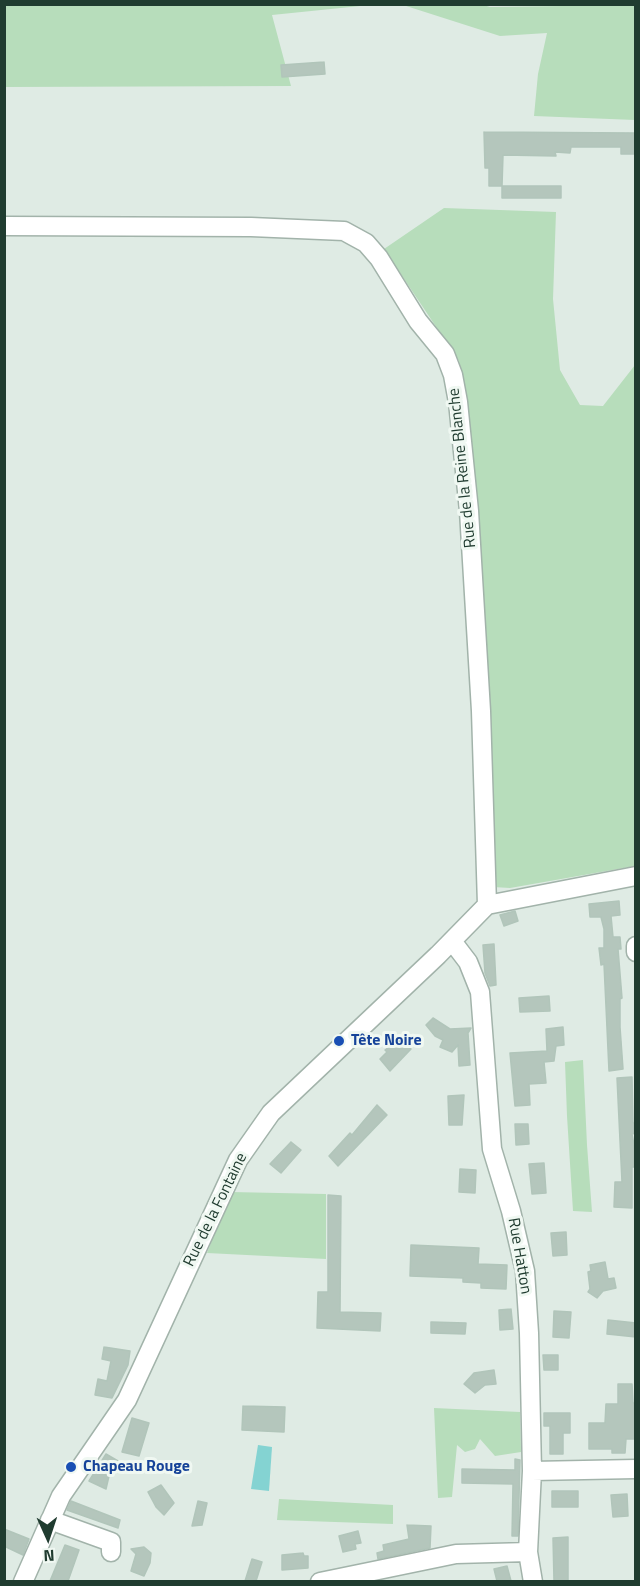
<!DOCTYPE html>
<meta charset="utf-8">
<style>
body{margin:0}
#map{position:relative;width:640px;height:1586px;overflow:hidden;background:#dfebe4;font-family:"Titillium Web",sans-serif}
canvas{display:block}
.frame{position:absolute;inset:0;border:6px solid #203c30;pointer-events:none}
.north{position:absolute;left:18px;top:1508px;width:60px;height:60px;-webkit-text-stroke:4px #f0f8f2;paint-order:stroke;rotate:177deg;font-size:16px;font-weight:700;line-height:24px;text-align:center;color:#203c30}
.north::after{content:'';display:block;margin:auto;width:21px;height:27px;background:#203c30;clip-path:polygon(50% 0,100% 100%,50% 72%,0 100%)}
</style>
<div id="map">
<canvas width="640" height="1586"></canvas>
<div class="frame"></div>
<div class="north">N</div>
</div>
<script>
const ctx = document.querySelector('canvas').getContext('2d');
ctx.lineJoin = 'round';
function fillPath(path, color) {
  ctx.fillStyle = color;
  ctx.fill(path, 'evenodd');
}
function poly(rows) {
  const path = new Path2D();
  for (const r of rows) {
    path.moveTo(r[0], r[1]);
    for (let i = 2; i < r.length; i += 2) path.lineTo(r[i], r[i + 1]);
  }
  return path;
}
function strokePath(path, color, width, dash) {
  ctx.strokeStyle = color;
  ctx.lineWidth = width;
  ctx.lineCap = dash ? 'butt' : 'round';
  ctx.setLineDash(dash || []);
  ctx.stroke(path);
}
function write(font, color, halo, rows, align = 'center') {
  ctx.font = font + ' "Titillium Web",sans-serif';
  ctx.lineWidth = 6;
  ctx.setLineDash([]);
  ctx.textBaseline = 'middle';
  ctx.strokeStyle = halo;
  ctx.fillStyle = color;
  for (const [text, x, y, turn = 0] of rows) {
    ctx.save();
    ctx.translate(x, y);
    ctx.rotate((+turn || 0) * Math.PI / 180);
    ctx.textAlign = isNaN(turn) ? turn : align;
    if (halo) ctx.strokeText(text, 0, 0);
    ctx.fillText(text, 0, 0);
    ctx.restore();
  }
}
fillPath(poly([
 [480,4,490,7,635,5,635,120,534,116,538,74,547,33,500,36,403,5],
 [4,5,370,5,272,15,291,86,5,87],
 [444,208,556,212,553,299,560,370,580,405,603,406,635,365,635,866,510,888,493,887,459,361,384,249],
 [583,1060,587,1145,592,1212,573,1211,567,1116,565,1062],
 [231,1192,326,1194,326,1259,207,1253],
 [434,1408,520,1412,521,1452,495,1456,480,1439,475,1449,465,1452,457,1445,452,1497,438,1498],
 [279,1499,393,1505,393,1524,277,1520]
]), '#b7ddbb');
fillPath(poly([
 [258,1445,272,1447,269,1491,251,1489]
]), '#84d3d2');
const building = poly([
 [324,62,325,74,282,77,281,65,324,62],
 [484,132,635,133,636,154,621,154,621,147,571,147,570,153,555,152,556,156,503,155,502,186,489,186,489,168,485,168,484,132],
 [502,186,561,186,561,198,502,198,502,186],
 [619,901,620,915,611,916,613,937,620,937,621,949,618,949,622,998,620,999,620,1027,623,1069,609,1071,604,964,601,965,599,948,604,948,604,929,601,917,590,917,589,904,619,901],
 [515,911,518,921,504,926,500,915,515,911],
 [494,944,496,985,490,986,485,973,483,945,494,944],
 [549,996,550,1011,520,1012,519,998,549,996],
 [433,1018,450,1029,471,1028,468,1033,470,1065,459,1066,458,1045,452,1052,440,1047,443,1040,435,1036,426,1025,433,1018],
 [563,1027,564,1045,556,1046,554,1061,544,1062,546,1083,529,1084,530,1105,515,1106,510,1053,547,1051,546,1029,563,1027],
 [401,1038,411,1049,390,1071,380,1059,387,1052,385,1050,401,1038],
 [632,1077,633,1123,636,1123,636,1133,632,1134,636,1156,636,1167,632,1167,632,1208,614,1207,615,1182,622,1182,617,1078,632,1077],
 [464,1095,462,1125,449,1125,448,1096,464,1095],
 [377,1105,387,1115,338,1166,329,1156,350,1133,352,1135,377,1105],
 [515,1124,528,1124,529,1144,516,1145,515,1124],
 [291,1142,301,1150,281,1173,270,1164,291,1142],
 [544,1163,546,1193,532,1194,529,1164,544,1163],
 [460,1169,476,1170,475,1193,459,1192,460,1169],
 [328,1195,341,1196,340,1312,381,1313,380,1331,317,1328,318,1292,328,1292,328,1195],
 [566,1232,567,1255,553,1256,551,1233,566,1232],
 [411,1245,479,1248,478,1264,507,1265,506,1289,481,1288,481,1283,463,1282,463,1278,410,1276,411,1245],
 [605,1262,608,1279,614,1278,616,1288,603,1291,597,1298,588,1292,590,1289,588,1272,591,1271,590,1265,605,1262],
 [511,1309,513,1329,500,1330,499,1310,511,1309],
 [554,1311,571,1312,569,1338,553,1337,554,1311],
 [608,1320,636,1323,636,1337,607,1334,608,1320],
 [431,1322,466,1323,465,1334,431,1333,431,1322],
 [104,1347,130,1351,128,1365,112,1398,95,1395,98,1379,107,1381,111,1361,102,1359,104,1347],
 [543,1355,558,1355,558,1370,544,1370,543,1355],
 [494,1370,496,1384,485,1385,475,1393,464,1384,474,1373,494,1370],
 [618,1384,632,1384,633,1403,636,1403,636,1439,626,1439,625,1453,612,1453,612,1449,589,1449,589,1423,605,1423,606,1404,618,1404,618,1384],
 [243,1406,285,1407,284,1432,242,1430,243,1406],
 [544,1413,570,1413,570,1433,563,1433,563,1454,550,1454,550,1426,544,1426,544,1413],
 [132,1418,149,1423,139,1456,122,1452,132,1418],
 [106,1454,118,1461,109,1476,106,1489,89,1481,106,1454],
 [515,1459,520,1460,518,1536,512,1536,513,1484,462,1483,462,1469,515,1470,515,1459],
 [161,1485,174,1503,164,1515,156,1507,148,1492,161,1485],
 [552,1491,578,1491,578,1507,552,1507,552,1491],
 [627,1494,628,1516,613,1517,611,1495,627,1494],
 [71,1501,120,1520,118,1528,67,1510,71,1501],
 [198,1501,207,1503,202,1525,192,1526,198,1501],
 [407,1525,431,1526,430,1548,378,1559,377,1553,384,1551,383,1545,409,1539,407,1525],
 [4,1529,29,1539,23,1555,4,1546,4,1529],
 [358,1531,361,1543,355,1544,356,1549,343,1552,339,1536,358,1531],
 [568,1537,568,1581,554,1581,553,1538,568,1537],
 [65,1545,79,1550,68,1581,50,1581,65,1545],
 [144,1547,151,1553,150,1563,144,1576,131,1571,136,1554,131,1549,144,1547],
 [303,1553,304,1556,308,1556,308,1568,282,1570,282,1555,303,1553],
 [252,1559,262,1562,256,1581,245,1581,252,1559],
 [507,1566,511,1581,497,1581,494,1569,507,1566]
]);
fillPath(building, '#b4c6bc');
strokePath(building, '#b1c5ba', 1.5);
const minor = poly([
 [4,226,251,227,344,231,366,243,379,258,418,321,445,354,453,375,458,402,469,511,481,711,487,905],
 [452,941,468,962,480,992,492,1149,511,1211,525,1271,529,1333,532,1471,528,1552,533,1582],
 [636,946,636,952],
 [532,1471,636,1469],
 [50,1520,111,1542,111,1552],
 [23,1582,61,1496,127,1400,238,1160,271,1113,438,955,487,905,636,876],
 [320,1582,456,1554,528,1552]
]);
strokePath(minor, '#a2b3aa', 21);
strokePath(minor, '#fff', 18);
for (const [x, y, r, color] of [
 [339,1041,6,"#1a4fb4"],
 [71,1467,6,"#1a4fb4"]
]) {
  const dot = new Path2D();
  dot.arc(x, y, r, 0, 2 * Math.PI);
  ctx.fillStyle = color;
  ctx.fill(dot);
  strokePath(dot, '#f0f8f2', 2);
}
write('16px', '#203c30', '#f0f8f2', [
 ["Rue de la Reine Blanche",463,468,-96],
 ["Rue de la Fontaine",216,1210,-64],
 ["Rue Hatton",519,1256,80]
]);
write('bold 16px', '#164399', '#f0f8f2', [
 ["Tête Noire",351,1041],
 ["Chapeau Rouge",83,1467]
], 'left');
</script>
